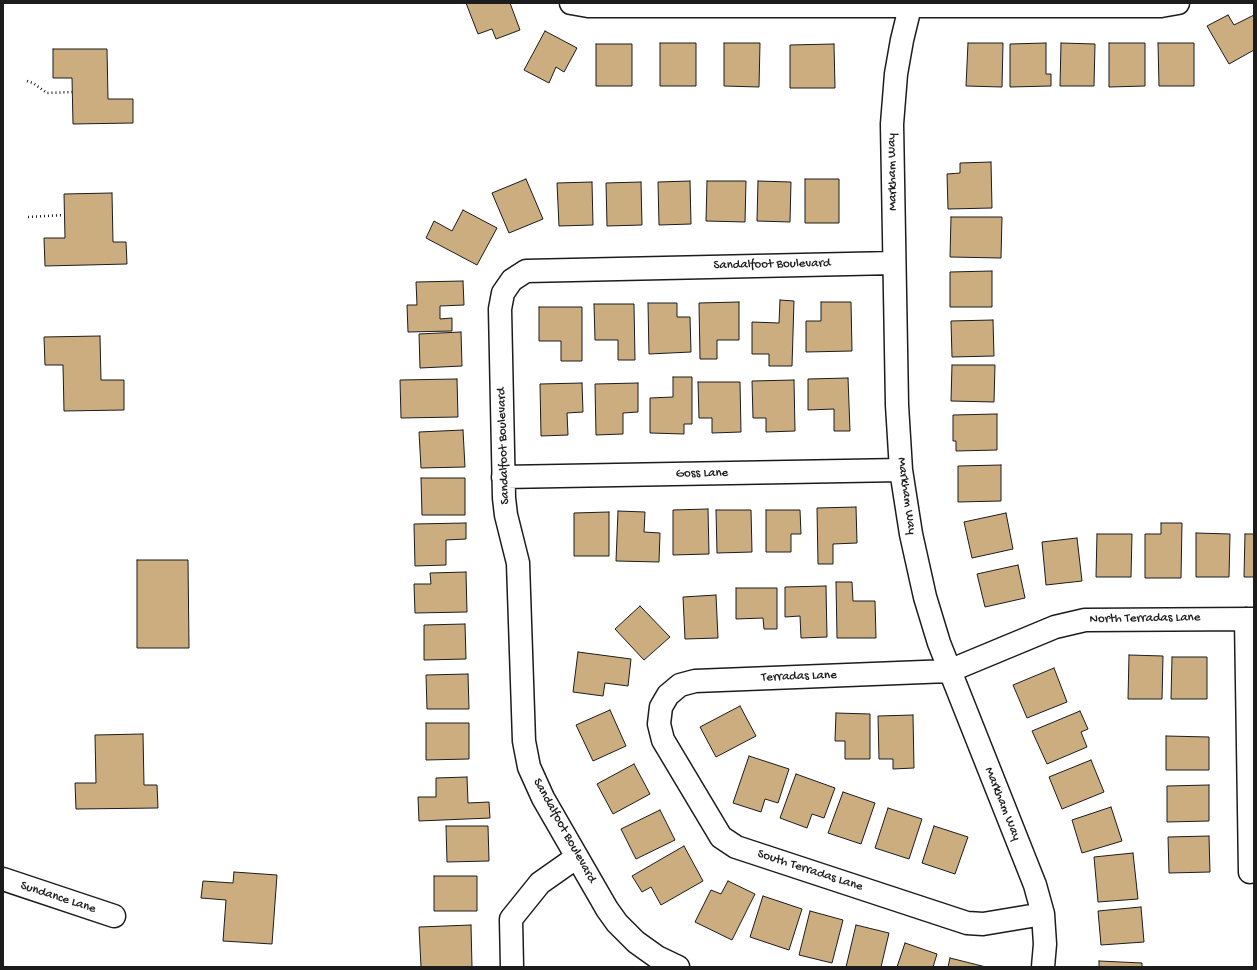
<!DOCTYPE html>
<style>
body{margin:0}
#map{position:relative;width:1257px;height:970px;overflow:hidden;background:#fff;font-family:"Gochi Hand",sans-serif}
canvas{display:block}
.frame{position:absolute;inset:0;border:4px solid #1c1c1c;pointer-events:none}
</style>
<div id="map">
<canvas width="1257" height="970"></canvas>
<div class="frame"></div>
</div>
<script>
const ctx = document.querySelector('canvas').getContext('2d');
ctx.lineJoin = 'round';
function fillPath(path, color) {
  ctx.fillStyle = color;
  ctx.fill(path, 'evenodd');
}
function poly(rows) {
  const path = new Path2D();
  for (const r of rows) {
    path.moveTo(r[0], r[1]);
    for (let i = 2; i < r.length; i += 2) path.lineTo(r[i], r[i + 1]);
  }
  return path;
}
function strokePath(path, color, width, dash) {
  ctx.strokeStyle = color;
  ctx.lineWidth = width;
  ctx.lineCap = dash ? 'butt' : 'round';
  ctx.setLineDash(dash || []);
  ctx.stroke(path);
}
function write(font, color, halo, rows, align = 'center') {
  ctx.font = font + ' "Gochi Hand",sans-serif';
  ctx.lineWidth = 4;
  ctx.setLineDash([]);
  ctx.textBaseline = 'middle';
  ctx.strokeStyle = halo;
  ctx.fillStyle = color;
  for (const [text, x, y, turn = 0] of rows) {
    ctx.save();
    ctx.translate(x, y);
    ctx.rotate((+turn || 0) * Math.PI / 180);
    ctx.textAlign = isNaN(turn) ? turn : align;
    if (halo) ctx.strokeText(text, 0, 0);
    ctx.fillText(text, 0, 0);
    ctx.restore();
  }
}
const building = poly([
 [466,3,510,3,520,30,496,39,492,29,478,34,466,3],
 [1228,15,1234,25,1254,15,1254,50,1229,64,1207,26,1228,15],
 [545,31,577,48,564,72,556,67,549,83,524,70,545,31],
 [660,43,696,43,696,86,660,86,660,43],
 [724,43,760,43,759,87,724,86,724,43],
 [968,43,1003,43,1002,87,966,86,968,43],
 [1046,43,1046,74,1051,74,1051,86,1010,87,1010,44,1046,43],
 [1061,43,1095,44,1094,86,1060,86,1061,43],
 [1109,43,1145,43,1145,86,1109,87,1109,43],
 [1158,43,1194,43,1194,86,1159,86,1158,43],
 [596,44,632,44,632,86,596,86,596,44],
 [834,44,835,88,790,88,790,45,834,44],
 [53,49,107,49,108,99,133,99,133,123,73,124,72,78,53,78,53,49],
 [991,162,992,208,948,209,947,174,960,173,960,163,991,162],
 [526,179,543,219,509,233,492,193,526,179],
 [805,179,839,179,839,223,805,223,805,179],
 [690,181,691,224,659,225,658,182,690,181],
 [707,181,746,181,745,222,706,221,707,181],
 [758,181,791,182,790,222,757,221,758,181],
 [592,182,593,225,559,226,557,183,592,182],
 [641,182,642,225,607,226,606,183,641,182],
 [112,193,113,242,126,242,127,264,45,266,44,238,65,238,64,194,112,193],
 [463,210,497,228,477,265,426,238,434,221,452,231,463,210],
 [951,217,1002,217,1001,258,950,257,951,217],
 [992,271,992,307,950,307,950,272,992,271],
 [463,281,464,305,440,306,440,319,452,318,452,331,408,332,407,305,417,305,416,282,463,281],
 [780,300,794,301,792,366,769,366,769,354,752,354,752,322,779,323,780,300],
 [739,302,739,340,717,340,717,359,700,359,699,303,739,302],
 [821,302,851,302,852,351,806,352,806,321,821,321,821,302],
 [648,303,677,303,677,317,690,317,691,352,649,354,648,303],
 [594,304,634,304,635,360,618,360,618,340,595,340,594,304],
 [539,307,582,307,582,361,561,361,561,341,539,341,539,307],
 [993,320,994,356,952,357,951,321,993,320],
 [461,332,462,366,420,368,419,334,461,332],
 [100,336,101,380,124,380,124,410,64,411,63,365,45,365,44,337,100,336],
 [952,365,995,365,994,402,951,401,952,365],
 [673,377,692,377,692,424,684,424,684,434,650,433,650,398,673,397,673,377],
 [848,378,850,431,834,431,834,409,808,410,808,379,848,378],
 [457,379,458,417,401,418,400,380,457,379],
 [794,380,795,431,766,432,766,418,753,418,752,381,794,380],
 [698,382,740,382,741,432,712,433,712,418,699,418,698,382],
 [582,383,583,412,567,413,568,435,541,436,540,384,582,383],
 [638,383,638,412,623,413,623,434,596,435,595,384,638,383],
 [997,414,997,450,956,451,956,441,953,441,953,415,997,414],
 [463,430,465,467,421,468,419,432,463,430],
 [1001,465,1001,501,958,502,958,466,1001,465],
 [421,478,465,478,465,515,422,515,421,478],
 [856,507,857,543,833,544,833,564,818,564,817,508,856,507],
 [708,509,709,554,673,555,673,510,708,509],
 [716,510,751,510,752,552,717,553,716,510],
 [766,510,800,510,801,534,791,534,791,552,766,552,766,510],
 [618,511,645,512,644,532,660,533,659,562,616,561,618,511],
 [609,512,609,556,574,556,574,513,609,512],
 [1006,513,1013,549,972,558,964,522,1006,513],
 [466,523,466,539,446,540,446,565,415,566,414,524,466,523],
 [1161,523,1182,523,1181,578,1145,578,1145,534,1161,534,1161,523],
 [1196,533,1230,534,1229,577,1196,577,1196,533],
 [1097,534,1132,534,1131,577,1096,577,1097,534],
 [1245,534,1254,534,1254,577,1244,577,1245,534],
 [1077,538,1082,581,1046,585,1042,542,1077,538],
 [137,560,188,560,189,648,137,648,137,560],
 [1018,565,1025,598,985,607,977,574,1018,565],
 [466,572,467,612,415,613,414,584,431,584,430,573,466,572],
 [836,582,852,582,853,601,875,601,876,638,837,638,836,582],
 [826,586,827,637,801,638,800,616,785,617,785,587,826,586],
 [736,588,777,588,777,629,764,629,763,618,736,619,736,588],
 [716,595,718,638,685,639,683,597,716,595],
 [640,606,670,637,644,660,615,629,640,606],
 [465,624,466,659,424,660,424,625,465,624],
 [578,652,631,659,628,686,605,683,603,696,573,692,578,652],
 [1129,655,1163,656,1162,699,1128,699,1129,655],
 [1172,657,1207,657,1207,699,1171,699,1172,657],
 [1054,668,1067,702,1027,718,1013,685,1054,668],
 [468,674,469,709,427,709,426,675,468,674],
 [740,706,756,736,716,757,700,727,740,706],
 [610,710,626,746,593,761,576,725,610,710],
 [1080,711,1088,729,1081,732,1087,747,1047,764,1032,731,1080,711],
 [836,713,870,714,870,759,845,759,845,741,835,741,836,713],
 [913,715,914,768,893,769,893,759,879,759,878,716,913,715],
 [426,723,469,723,469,759,426,760,426,723],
 [143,734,144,785,157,785,158,808,76,809,75,783,96,783,95,735,143,734],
 [1166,736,1209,737,1209,770,1166,770,1166,736],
 [749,756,789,769,778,803,765,799,761,812,733,803,749,756],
 [1091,760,1104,792,1062,809,1049,777,1091,760],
 [634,764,650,794,613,814,597,784,634,764],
 [796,774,835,788,824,818,812,814,807,828,780,818,796,774],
 [467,777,468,803,489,802,490,818,419,821,418,797,436,797,436,778,467,777],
 [1209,785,1209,821,1167,822,1167,786,1209,785],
 [843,792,875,803,861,844,828,833,843,792],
 [1111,807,1122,841,1082,853,1072,820,1111,807],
 [888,808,922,819,909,859,875,848,888,808],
 [660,810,675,840,636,859,621,829,660,810],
 [446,826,488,826,489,861,447,862,446,826],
 [934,826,968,837,955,874,922,863,934,826],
 [1209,836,1210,872,1169,873,1168,837,1209,836],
 [684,846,703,881,661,905,651,887,642,892,632,876,684,846],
 [1133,853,1138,899,1098,902,1094,857,1133,853],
 [234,872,277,875,272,944,223,941,226,900,201,898,203,881,233,883,234,872],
 [434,876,477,876,477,911,434,911,434,876],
 [728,881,755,894,732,940,695,922,711,890,721,894,728,881],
 [763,896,802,909,789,950,750,937,763,896],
 [1141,907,1144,942,1101,945,1098,911,1141,907],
 [810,911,843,920,832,963,799,955,810,911],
 [471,925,472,967,421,967,419,927,471,925],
 [856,925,889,933,881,967,846,967,856,925],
 [905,943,937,954,933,967,897,967,905,943],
 [950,958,986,967,948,967,950,958],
 [1099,961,1142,963,1142,967,1099,967,1099,961]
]);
fillPath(building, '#cbad7f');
strokePath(building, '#1c1c1c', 1);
const minor = poly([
 [571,3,588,6,1161,6,1178,3],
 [911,3,902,40,896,74,892,124,897,405,901,470,911,534,925,597,939,643,1035,885,1043,914,1045,944,1043,967],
 [503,477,901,470],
 [1246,619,1250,872],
 [3,879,114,916],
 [1043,914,983,924,967,923,736,847,721,837,663,740,659,724,661,707,668,695,680,685,695,681,949,671,1055,627,1085,620,1254,619],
 [512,967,511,919,540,883,577,857],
 [678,967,657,957,636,942,617,923,607,909,543,798,529,767,524,741,518,563,506,515,504,498,500,309,503,293,512,280,526,271,894,263]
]);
strokePath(minor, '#1c1c1c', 25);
strokePath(poly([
 [27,81,33,83,47,93,72,92],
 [28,217,64,215]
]), '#1c1c1c', 2.5, [1, 3]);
strokePath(minor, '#fff', 22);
write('13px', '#1c1c1c', '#fff', [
 ["Markham Way",893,172,-91],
 ["Sandalfoot Boulevard",772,265,-1],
 ["Sandalfoot Boulevard",504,446,-92],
 ["Goss Lane",702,474,-1],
 ["Markham Way",906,496,82],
 ["North Terradas Lane",1145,619,-1],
 ["Terradas Lane",799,677,-2],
 ["Markham Way",1002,804,68],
 ["Sandalfoot Boulevard",564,831,61],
 ["South Terradas Lane",810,871,18],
 ["Sundance Lane",58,898,18]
]);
</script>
